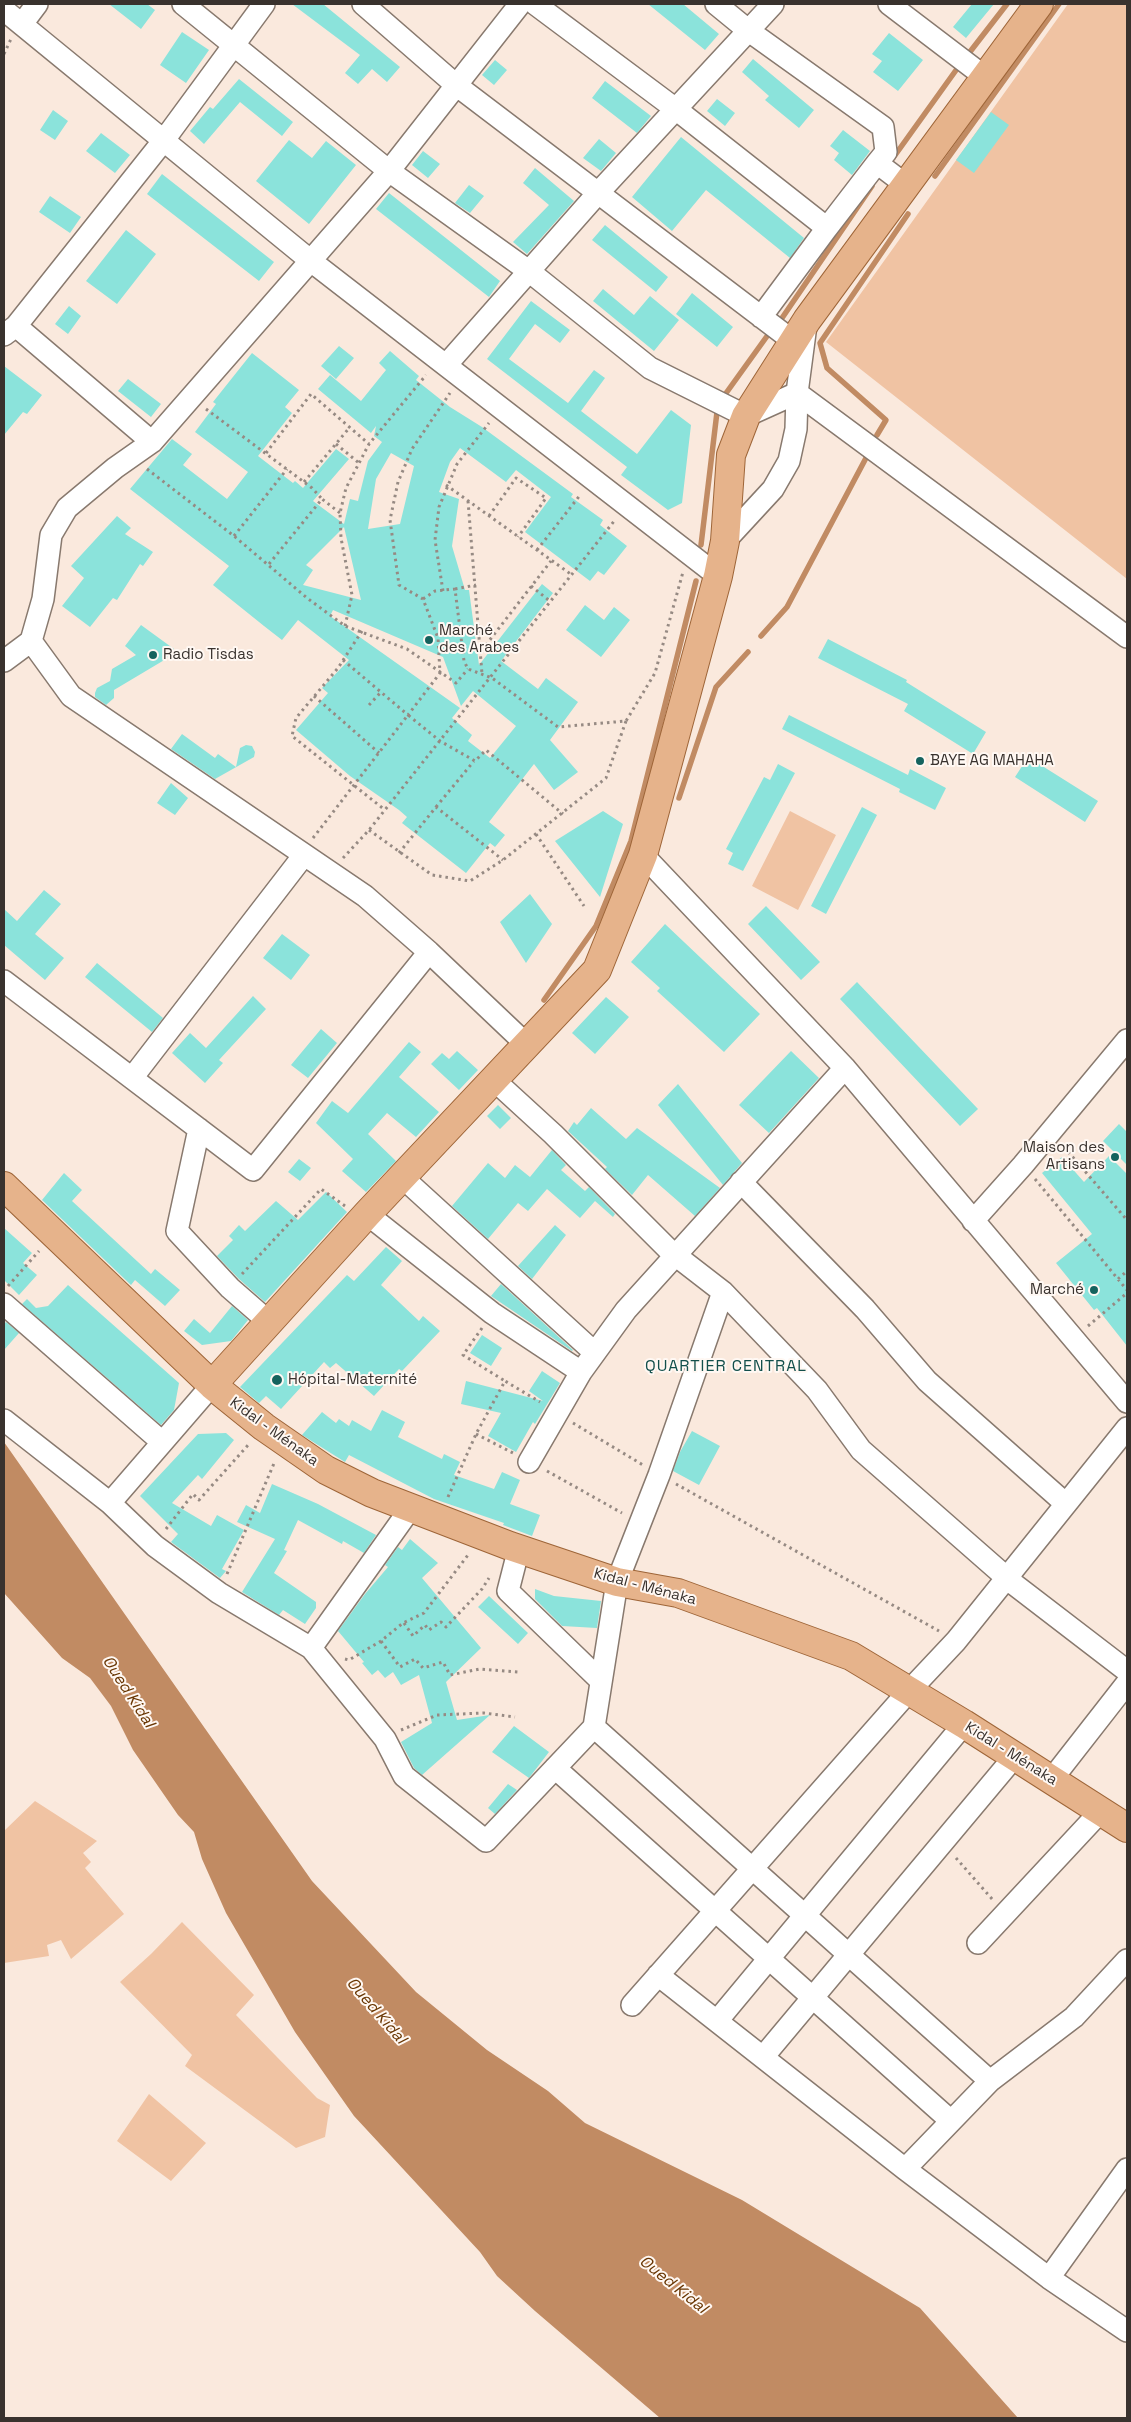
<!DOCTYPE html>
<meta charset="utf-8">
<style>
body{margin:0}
#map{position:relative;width:1131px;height:2422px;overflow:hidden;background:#fae9dd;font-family:"Space Grotesk",sans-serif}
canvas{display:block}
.frame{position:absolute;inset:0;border:5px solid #39322e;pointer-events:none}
</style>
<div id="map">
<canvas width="1131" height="2422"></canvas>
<div class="frame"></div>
</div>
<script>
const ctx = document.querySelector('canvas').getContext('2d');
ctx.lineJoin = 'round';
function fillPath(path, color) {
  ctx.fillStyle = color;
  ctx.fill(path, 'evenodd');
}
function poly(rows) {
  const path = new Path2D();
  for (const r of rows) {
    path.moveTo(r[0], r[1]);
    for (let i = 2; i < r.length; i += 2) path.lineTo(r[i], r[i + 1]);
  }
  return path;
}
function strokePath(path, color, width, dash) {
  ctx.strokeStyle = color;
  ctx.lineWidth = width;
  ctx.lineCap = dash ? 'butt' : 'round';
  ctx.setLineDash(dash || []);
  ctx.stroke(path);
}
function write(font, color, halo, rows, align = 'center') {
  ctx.font = font + ' "Space Grotesk",sans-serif';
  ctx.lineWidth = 4;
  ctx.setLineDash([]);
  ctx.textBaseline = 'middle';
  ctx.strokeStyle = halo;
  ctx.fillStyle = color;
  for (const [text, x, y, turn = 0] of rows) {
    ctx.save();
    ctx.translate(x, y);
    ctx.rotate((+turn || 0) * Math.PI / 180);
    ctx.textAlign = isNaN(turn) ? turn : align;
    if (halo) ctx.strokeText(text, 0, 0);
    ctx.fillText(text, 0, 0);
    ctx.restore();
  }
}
fillPath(poly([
 [1068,4,1127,4,1127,579,826,342],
 [790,811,836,835,798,910,752,886],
 [35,1801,97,1841,83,1853,91,1862,85,1868,124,1914,71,1959,61,1940,47,1945,49,1956,4,1963,4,1828,5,1830],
 [182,1922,254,1995,236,2015,317,2098,330,2105,325,2137,296,2148,185,2066,192,2055,120,1982,151,1954],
 [149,2094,206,2143,171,2181,117,2141]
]), '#f0c3a3');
fillPath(poly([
 [4,1442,312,1881,416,1992,487,2050,548,2091,585,2123,742,2200,920,2308,1018,2418,660,2418,535,2311,497,2276,480,2252,354,2116,295,2032,226,1913,202,1859,194,1832,178,1815,133,1750,111,1706,90,1678,62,1658,4,1593]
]), '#c18b63');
strokePath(poly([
 [966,57,1007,4],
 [893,158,959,66],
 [935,176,1059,4],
 [780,321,872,186],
 [724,396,770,332],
 [877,435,886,420,827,368,820,343,908,214],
 [701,545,717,412],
 [761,636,787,607,866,458],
 [679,798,716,687,748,652],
 [544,1000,596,926,631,841,696,581]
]), '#c18b63', 5.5);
fillPath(poly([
 [109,4,147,4,155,10,141,29],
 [292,4,323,4,400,67,387,82,372,69,358,84,345,73,360,55],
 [648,4,683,4,719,34,705,50],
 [972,4,994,4,966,38,953,27],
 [182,32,209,50,186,83,160,65],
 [889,33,923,60,898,91,873,72,882,61,872,54],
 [753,59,814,110,799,128,765,100,769,96,742,72],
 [495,60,507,70,494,85,482,75],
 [239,79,293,122,282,136,240,102,204,144,190,131,210,107,213,109],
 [605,81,651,116,637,133,592,98],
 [717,99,735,113,725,126,707,111],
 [53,110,68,121,55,140,40,130],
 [991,112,1009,125,974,173,956,160],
 [843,130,870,151,852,175,834,160,839,153,830,146],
 [101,133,130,155,115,173,86,151],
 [681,137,804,238,790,258,706,190,672,231,632,197],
 [599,139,616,153,601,171,583,158],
 [289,140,312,158,326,141,356,165,309,224,256,181],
 [423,151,440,164,428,178,412,165],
 [535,168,574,201,527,254,513,242,549,205,523,183],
 [162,174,274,262,259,281,147,194],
 [469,185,484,196,470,213,455,203],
 [389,193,500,281,489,297,376,209],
 [50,196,81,217,70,233,39,212],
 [605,225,668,277,656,292,592,240],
 [126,230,156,254,117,304,86,281],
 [603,289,634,315,650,296,679,320,654,351,593,301],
 [692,293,733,327,717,347,676,314],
 [531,301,570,330,560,343,535,324,509,359,568,403,594,370,605,378,581,411,637,454,671,410,691,425,682,503,668,510,621,475,627,467,487,359],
 [69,306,81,316,68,334,55,324],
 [339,346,354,358,336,379,321,366],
 [390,351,419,376,416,380,450,407,482,427,573,494,571,497,603,520,600,525,627,546,604,575,598,571,590,581,525,532,551,497,516,470,506,482,460,448,450,462,439,492,459,499,452,546,465,590,469,590,479,665,542,584,553,593,501,661,538,689,546,678,578,702,550,740,578,772,554,790,534,764,489,822,505,835,495,847,490,843,466,873,402,823,407,817,399,810,350,776,296,730,328,693,322,688,349,660,298,620,282,640,264,626,213,585,229,566,130,489,172,439,192,454,183,465,227,499,248,472,195,432,216,404,213,402,252,353,299,390,285,407,292,413,258,456,293,483,295,481,303,488,336,449,349,459,313,501,344,524,350,499,358,501,368,461,382,442,374,436,376,426,371,433,318,389,330,375,361,401,386,370,379,363],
 [391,453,414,466,400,524,368,529,376,479],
 [344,527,361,600,303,585,313,570,306,565],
 [333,610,443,657,461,706,473,691,516,726,490,758,468,741,472,735,452,718,460,708,330,616],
 [4,366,42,395,27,414,23,412,4,435],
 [128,379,161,404,151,417,118,391],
 [117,516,131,528,125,534,153,552,143,566,140,564,117,600,113,598,90,627,62,606,84,578,71,566],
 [585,605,604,620,614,607,630,620,601,657,566,630],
 [141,625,174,649,166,659,114,690,114,698,106,705,95,697,95,693,97,688,110,681,112,669,136,655,125,646],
 [828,639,907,680,906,682,986,732,973,754,904,711,908,704,818,658],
 [789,715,908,775,910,769,946,788,935,810,899,792,900,789,782,729],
 [182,734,215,758,218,754,236,767,240,748,246,745,252,746,255,752,254,757,215,779,171,749],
 [1028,757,1098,801,1085,822,1015,777],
 [778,764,795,773,743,871,728,864,733,853,726,849,764,777,770,780],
 [171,783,188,798,175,815,157,803],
 [862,807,877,815,826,914,811,906],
 [603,811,623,824,600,897,555,841],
 [44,890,61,904,35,934,64,958,45,980,4,945,4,909,17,921],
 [530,894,552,924,526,963,500,922],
 [766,906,820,962,801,980,748,924],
 [665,924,760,1014,724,1052,657,991,660,988,631,962],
 [282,934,310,955,291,980,263,958],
 [97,963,163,1018,152,1032,85,977],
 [857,982,978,1109,960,1126,840,999],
 [253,996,266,1009,219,1060,223,1063,205,1083,172,1053,190,1033,206,1048],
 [606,997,629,1017,595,1054,572,1033],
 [321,1029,337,1043,308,1078,291,1065],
 [409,1042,421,1052,399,1077,439,1112,416,1137,387,1113,368,1134,396,1161,366,1192,342,1171,353,1159,316,1123,332,1101,348,1113],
 [457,1051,478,1070,459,1090,431,1064,442,1053,449,1059],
 [791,1051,819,1078,769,1133,739,1105],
 [678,1084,742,1163,723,1185,658,1105],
 [498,1105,511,1118,500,1129,487,1116],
 [591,1108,626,1139,637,1128,720,1188,695,1216,648,1175,632,1195,605,1169,607,1167,568,1131,574,1122,577,1125],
 [1119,1124,1127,1132,1127,1165,1103,1141],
 [552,1150,566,1165,561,1170,585,1191,589,1187,615,1214,613,1217,595,1201,580,1218,547,1189,528,1211,518,1203,488,1239,452,1206,488,1163,505,1178,515,1165,530,1177],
 [1109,1156,1127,1174,1127,1346,1097,1308,1094,1310,1056,1263,1092,1234,1042,1173,1062,1157,1084,1182],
 [299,1159,311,1168,300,1181,288,1172],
 [64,1173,82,1190,72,1201,151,1274,155,1269,180,1290,165,1306,135,1280,131,1285,42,1200],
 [326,1192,347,1212,265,1302,239,1279,217,1256,233,1240,229,1236,239,1225,245,1231,276,1201,298,1220],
 [555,1225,566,1235,532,1279,518,1266],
 [4,1228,32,1253,23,1263,37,1275,19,1295,4,1280],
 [386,1247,402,1261,381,1285,419,1321,423,1316,440,1331,402,1371,399,1369,374,1396,336,1363,330,1368,324,1362,281,1409,266,1396,259,1403,240,1387,347,1275,354,1281],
 [501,1284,573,1350,572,1351,491,1296],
 [68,1285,179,1383,174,1410,161,1425,22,1304,27,1299,36,1308,48,1306],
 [232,1306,248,1320,231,1341,202,1345,184,1331,194,1319,210,1333],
 [6,1322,19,1333,4,1350,4,1324],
 [482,1335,502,1348,491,1366,470,1353],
 [542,1371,560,1383,535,1424,533,1422,516,1452,488,1436,501,1413,461,1404,466,1381,543,1401,529,1391],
 [382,1410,405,1422,398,1437,442,1459,444,1454,460,1462,454,1475,494,1489,502,1472,520,1480,510,1504,540,1515,532,1536,503,1525,504,1523,434,1499,349,1455,345,1462,302,1435,322,1412,336,1423,339,1419,349,1426,352,1420,371,1431],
 [692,1431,720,1446,699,1485,673,1471,680,1452],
 [226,1433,234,1440,202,1479,198,1475,172,1503,211,1526,217,1515,244,1530,222,1569,226,1571,220,1578,171,1542,178,1534,140,1496,198,1434],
 [272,1484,318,1504,376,1535,364,1553,343,1541,342,1544,298,1520,284,1550,287,1551,274,1573,316,1602,316,1608,305,1624,283,1610,279,1615,242,1592,275,1539,237,1522,246,1505,260,1513],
 [410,1539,438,1563,422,1578,481,1648,446,1682,457,1720,490,1715,422,1775,414,1768,401,1742,432,1723,419,1675,401,1685,393,1672,385,1678,378,1670,372,1675,362,1663,364,1662,338,1631,365,1594,388,1567,385,1565,398,1547,402,1550],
 [535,1589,554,1596,601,1601,597,1628,562,1626,535,1599],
 [489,1596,528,1633,518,1644,478,1607],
 [514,1726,549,1752,529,1778,492,1752],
 [508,1784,517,1790,495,1814,488,1808]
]), '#8be3db');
const minor = poly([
 [183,4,389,171,530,272,650,368,746,416,797,393,1127,637],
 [363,4,456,85,793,341],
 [535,4,677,110,827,228,761,317],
 [716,4,749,31,883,127,886,152,877,163,906,185],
 [889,4,985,77],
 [4,10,311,261,718,576],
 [22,24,37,4],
 [827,228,877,163],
 [16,326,152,442],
 [4,335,16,326,164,140,264,4],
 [447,364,598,193,773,4],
 [725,541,773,489,789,461,796,429,797,393,806,325],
 [31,641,71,696,365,896,429,952,527,1045],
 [4,661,31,641,43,599,51,535,67,508,115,468,152,442,389,171,520,4],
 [643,855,845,1068,1127,1402],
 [4,981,253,1170,429,952],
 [132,1078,304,855],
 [494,1080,553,1134,670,1251,723,1292,817,1390,861,1450,1015,1585,1127,1671],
 [199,1129,177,1231,230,1288,269,1322],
 [402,1177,595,1353],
 [741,1182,865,1309,927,1381,1066,1504],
 [367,1214,492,1313,581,1372],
 [973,1221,1023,1165,1127,1040],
 [4,1304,162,1442],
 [4,1420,110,1503,155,1546,219,1593,311,1648,385,1739,404,1776,486,1841,594,1727,617,1582,659,1475,723,1292],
 [529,1462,581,1372,626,1310,845,1068],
 [110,1503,212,1385],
 [519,1548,508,1591,601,1681],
 [311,1648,410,1509],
 [594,1727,990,2081],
 [555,1768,951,2121],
 [1052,1779,1127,1683],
 [978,1943,1101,1811],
 [658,1975,905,2169,1049,2278,1127,2331],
 [632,2005,909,1691,956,1641,1127,1428],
 [717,2021,964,1724],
 [763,2057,1015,1756],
 [905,2169,990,2081,1074,2017,1127,1960],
 [1049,2278,1127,2169]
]);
const major = poly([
 [4,1186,212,1385,264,1427,326,1470,372,1493,510,1546,617,1582,678,1593,851,1656,964,1724,1127,1828],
 [212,1385,367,1214,597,970,643,855,718,576,725,541,731,455,746,416,807,320,1039,4]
]);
strokePath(minor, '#88796e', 24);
strokePath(major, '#9e6538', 30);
strokePath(poly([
 [4,54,11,39],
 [206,409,312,488,322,499],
 [336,444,359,463],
 [266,453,311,394,369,444],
 [147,469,234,536,307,598,345,626,407,649,456,683,468,669],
 [304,482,350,427],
 [446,485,572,575],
 [468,501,482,674],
 [489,516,516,478,546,498,518,537],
 [234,536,287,469],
 [537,550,581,494],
 [269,564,322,499,340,513],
 [531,586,551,602],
 [455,589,476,585],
 [443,591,435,540,439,507,457,464,489,423],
 [423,599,435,591,455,589,464,661,468,669,492,678,558,727,626,721,655,673,683,572],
 [345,626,352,595,341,538,340,513,346,488,369,444,426,375],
 [362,631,338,668,296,718,292,736,385,810],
 [482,650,551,561],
 [343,660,408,715,440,673,438,638,423,599,399,585,390,520,398,482,412,449,450,393],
 [314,696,379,753],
 [369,705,381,692],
 [436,807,474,761],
 [369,830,432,875,470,881,503,860,606,778,626,721],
 [536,834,584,906],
 [313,838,408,715,440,741,475,761,486,750,563,814],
 [399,853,436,807,503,860],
 [343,858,369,830,615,520],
 [1064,1147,1127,1220],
 [1035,1179,1127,1290],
 [242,1274,321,1189,345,1206],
 [1118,1279,1127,1271],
 [8,1286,39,1251],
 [1088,1326,1127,1293],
 [482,1328,463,1355,505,1381],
 [573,1423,643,1465],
 [476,1434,513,1453],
 [547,1471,622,1513],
 [676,1484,939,1631],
 [448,1497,476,1434,505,1381,540,1402],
 [166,1529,193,1494,199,1500,249,1444],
 [227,1574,275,1461],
 [404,1623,413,1636,425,1625,429,1630,441,1622,446,1627,482,1589,489,1578],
 [381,1641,400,1667,415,1659,423,1668,443,1662,450,1675,480,1669,518,1672],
 [345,1659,349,1660,381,1641,403,1623,424,1613,468,1555],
 [401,1730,437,1715,484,1713,515,1717],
 [956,1858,993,1900]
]), '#968a83', 3, [2.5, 4]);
strokePath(minor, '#fff', 21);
strokePath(major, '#e6b38b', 28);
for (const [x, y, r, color] of [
 [429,640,5,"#15635e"],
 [153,655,5,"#15635e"],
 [920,761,5,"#15635e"],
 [1115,1157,5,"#15635e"],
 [1094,1290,5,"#15635e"],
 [277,1380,6,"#15635e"]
]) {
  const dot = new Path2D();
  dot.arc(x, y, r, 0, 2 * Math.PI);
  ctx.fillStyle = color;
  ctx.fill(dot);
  strokePath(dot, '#fff8f3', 2);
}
write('15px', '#39322e', '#fff8f3', [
 ["Marché",439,631],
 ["des Arabes",439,648],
 ["Radio Tisdas",163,655],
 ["BAYE AG MAHAHA",930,761],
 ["Maison des",1105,1148,"right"],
 ["Artisans",1105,1165,"right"],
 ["Marché",1084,1290,"right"],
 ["Hópital-Maternité",288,1380]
], 'left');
write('15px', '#39322e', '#fff8f3', [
 ["Kidal - Ménaka",274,1432,36],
 ["Kidal - Ménaka",645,1587,15],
 ["Kidal - Ménaka",1011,1754,32]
]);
ctx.letterSpacing = '1px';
write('16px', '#134f4b', '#fff8f3', [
 ["QUARTIER CENTRAL",726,1367]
]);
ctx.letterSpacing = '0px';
write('italic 16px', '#693603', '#fff8f3', [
 ["Oued Kidal",128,1692,57],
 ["Oued Kidal",376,2011,49],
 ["Oued Kidal",673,2285,39]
]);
</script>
